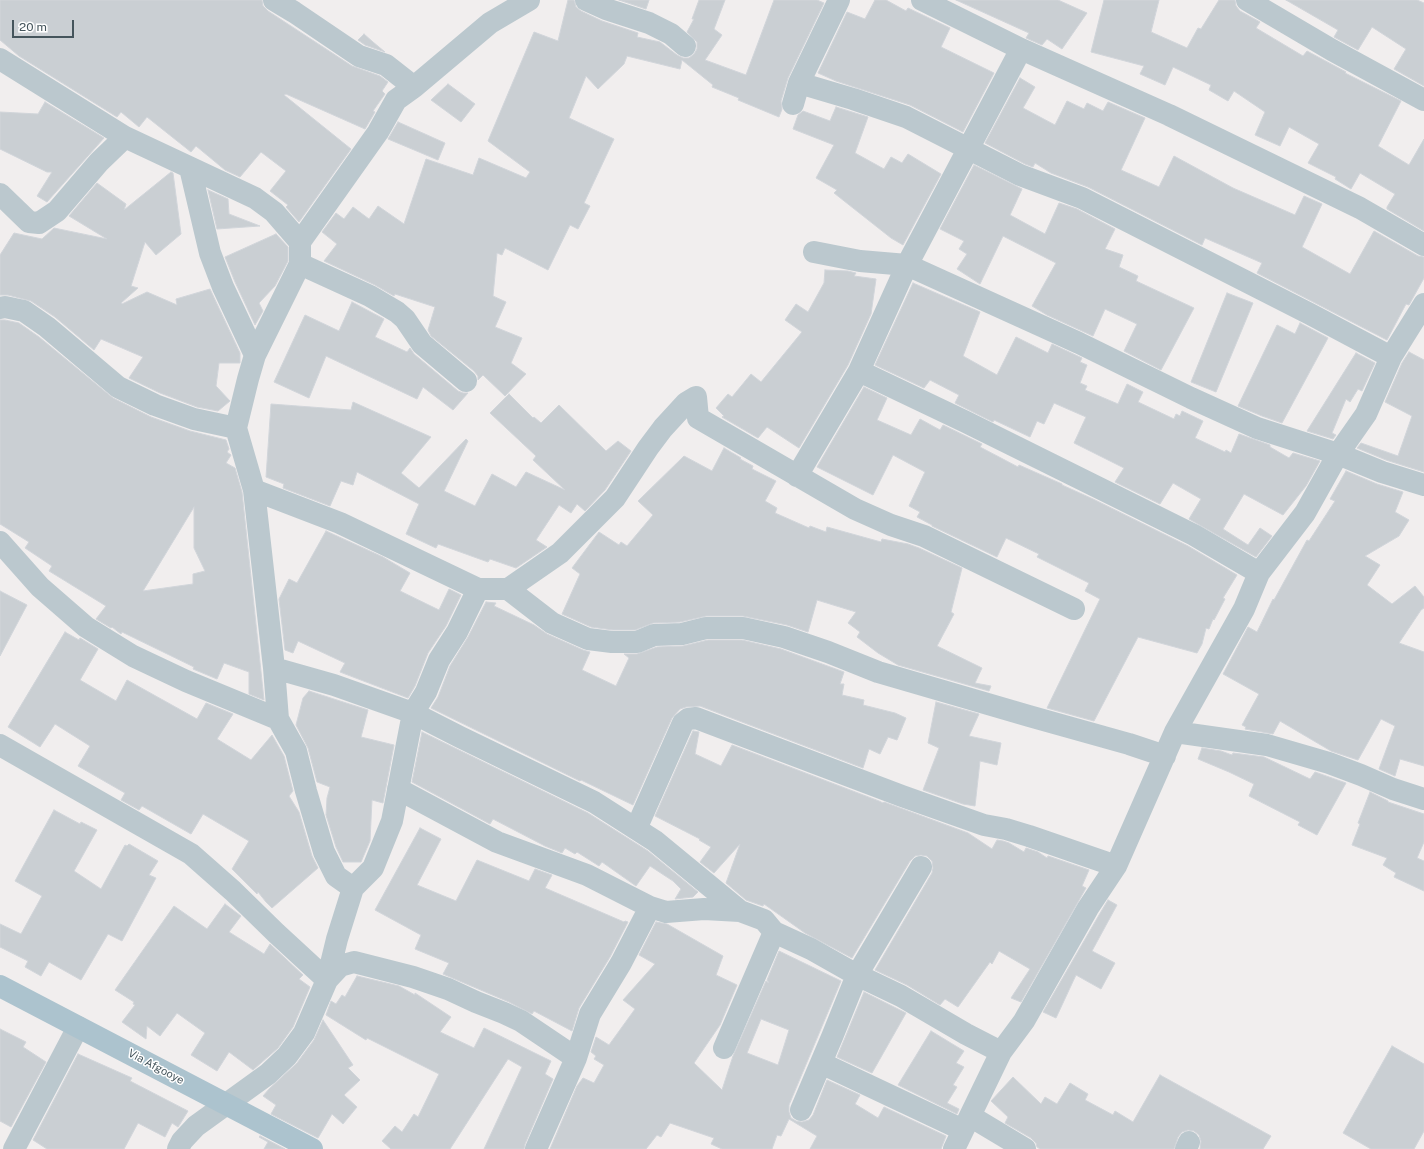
<!DOCTYPE html>
<style>
body{margin:0}
#map{position:relative;width:1424px;height:1149px;overflow:hidden;background:#f1eeee;font-family:"Public Sans",sans-serif}
canvas{display:block}
.scale{position:absolute;left:12px;top:20px;width:62px;height:18px;box-sizing:border-box;border:2px solid #45555c;border-top:0;padding-left:5px;font-size:12px;line-height:14px;white-space:nowrap;color:#45555c;-webkit-text-stroke:3px #fff;paint-order:stroke}
</style>
<div id="map">
<canvas width="1424" height="1149"></canvas>
<div class="scale">20 m</div>
</div>
<script>
const ctx = document.querySelector('canvas').getContext('2d');
ctx.lineJoin = 'round';
function fillPath(path, color) {
  ctx.fillStyle = color;
  ctx.fill(path, 'evenodd');
}
function poly(rows) {
  const path = new Path2D();
  for (const r of rows) {
    path.moveTo(r[0], r[1]);
    for (let i = 2; i < r.length; i += 2) path.lineTo(r[i], r[i + 1]);
  }
  return path;
}
function strokePath(path, color, width, dash) {
  ctx.strokeStyle = color;
  ctx.lineWidth = width;
  ctx.lineCap = dash ? 'butt' : 'round';
  ctx.setLineDash(dash || []);
  ctx.stroke(path);
}
function write(font, color, halo, rows, align = 'center') {
  ctx.font = font + ' "Public Sans",sans-serif';
  ctx.lineWidth = 3;
  ctx.setLineDash([]);
  ctx.textBaseline = 'middle';
  ctx.strokeStyle = halo;
  ctx.fillStyle = color;
  for (const [text, x, y, turn = 0] of rows) {
    ctx.save();
    ctx.translate(x, y);
    ctx.rotate((+turn || 0) * Math.PI / 180);
    ctx.textAlign = isNaN(turn) ? turn : align;
    if (halo) ctx.strokeText(text, 0, 0);
    ctx.fillText(text, 0, 0);
    ctx.restore();
  }
}
const building = poly([
 [0,0,262,0,263,6,268,11,352,66,380,76,388,82,382,91,385,94,373,111,375,112,365,129,286,94,284,95,351,149,299,222,286,207,288,205,270,191,286,171,261,152,240,177,225,170,196,146,191,152,147,117,139,127,121,112,117,117,19,56,0,40,0,0],
 [568,0,574,0,576,7,581,11,602,21,638,33,637,37,660,42,677,55,683,58,689,58,694,54,697,49,697,42,687,32,694,19,692,19,699,0,725,0,714,29,722,35,705,60,746,75,774,0,817,0,824,3,788,78,781,101,782,109,779,117,738,100,739,98,712,87,713,85,682,60,680,69,627,56,624,64,598,89,586,76,569,118,614,139,584,203,590,206,578,229,570,225,548,270,505,248,502,255,497,253,493,296,506,302,495,327,522,338,511,363,526,374,505,396,483,375,478,380,478,376,474,371,431,336,428,330,435,307,395,294,394,296,375,285,324,261,337,244,322,232,336,213,344,219,353,207,369,219,378,206,404,224,426,159,473,175,479,158,526,178,530,172,488,141,534,32,558,41,568,0],
 [619,0,649,0,646,9,619,0],
 [875,0,886,0,906,11,908,8,950,28,941,47,994,73,963,132,910,105,836,81,818,73,847,12,865,19,875,0],
 [956,0,1058,0,1087,13,1062,49,1047,39,1042,45,1026,38,1029,33,956,0],
 [1104,0,1159,0,1151,32,1187,48,1198,28,1201,29,1219,0,1235,0,1236,6,1240,11,1260,22,1256,28,1303,56,1307,51,1346,72,1345,73,1401,101,1378,146,1409,165,1424,139,1424,231,1387,209,1387,207,1395,194,1360,173,1351,189,1335,179,1336,177,1308,163,1319,144,1289,127,1280,146,1255,135,1265,112,1234,91,1228,101,1209,90,1211,85,1173,67,1165,85,1140,74,1144,66,1091,52,1104,0],
 [1286,0,1417,0,1424,3,1424,86,1394,69,1406,49,1372,27,1358,50,1334,37,1338,30,1286,0],
 [364,34,373,42,385,52,365,45,358,40,364,34],
 [1020,78,1035,87,1023,108,1055,125,1067,101,1084,109,1087,103,1103,111,1108,102,1145,118,1121,170,1159,187,1174,156,1233,188,1295,215,1304,196,1322,204,1302,247,1350,274,1374,231,1418,256,1424,257,1424,278,1409,305,1406,304,1387,340,1257,273,1262,263,1205,238,1202,245,1088,187,1051,173,1035,163,1033,167,1025,164,985,143,1020,78],
 [448,84,475,104,461,122,431,100,448,84],
 [45,102,104,138,47,202,37,196,52,172,47,172,0,149,0,112,38,114,45,102],
 [836,107,868,117,855,153,884,169,891,157,902,163,908,154,941,174,903,245,891,238,834,193,837,190,816,178,834,145,793,129,798,115,803,111,830,121,836,107],
 [398,122,445,143,438,160,388,139,398,122],
 [974,165,1022,189,1010,215,1045,234,1059,203,1077,209,1115,229,1105,249,1123,255,1119,267,1138,276,1136,281,1194,308,1161,370,1124,351,1137,324,1105,309,1093,336,1047,315,1032,306,1056,263,1003,236,980,284,957,269,967,254,959,249,964,241,940,229,974,165],
 [171,172,173,173,181,234,156,255,145,242,131,286,138,288,121,303,122,304,147,292,177,305,176,299,210,289,240,353,240,363,219,363,216,386,230,401,218,411,197,407,160,393,129,378,143,357,101,339,94,350,55,317,31,301,8,295,0,295,0,255,14,233,42,239,54,228,107,239,69,216,97,183,126,204,124,210,171,172],
 [208,190,228,199,229,214,260,226,217,229,208,190],
 [276,234,288,247,288,261,275,286,259,303,263,311,255,325,235,282,225,257,276,234],
 [825,270,848,271,856,273,854,276,876,279,871,314,848,365,799,448,767,427,758,438,722,417,724,416,716,408,728,394,732,397,751,374,761,382,802,332,785,320,796,304,808,312,824,283,825,270],
 [913,283,980,312,963,356,997,375,1016,337,1048,353,1052,344,1082,358,1080,362,1087,365,1080,383,1087,386,1085,390,1118,404,1127,384,1143,392,1138,402,1174,419,1176,414,1180,416,1182,411,1203,421,1195,438,1225,452,1226,450,1231,453,1239,434,1270,445,1270,447,1289,458,1293,453,1320,461,1306,486,1283,515,1244,494,1223,529,1248,545,1260,528,1272,536,1256,557,1189,519,1201,499,1173,483,1160,504,1115,482,1124,468,1074,443,1086,417,1054,403,1044,424,1037,421,1030,437,994,420,993,422,955,403,959,395,930,380,924,388,875,365,913,283],
 [1227,293,1253,303,1216,392,1191,382,1227,293],
 [352,302,384,319,375,337,407,352,410,348,414,354,458,391,463,393,468,393,453,410,423,387,417,399,326,356,309,398,274,382,305,315,339,331,352,302],
 [0,320,5,320,19,323,39,337,113,398,151,417,190,431,226,440,229,449,227,452,231,455,226,463,235,468,242,492,264,700,249,694,249,672,224,663,217,679,193,669,194,667,122,632,121,634,112,627,111,628,96,619,106,606,49,571,52,566,25,548,29,542,0,524,0,320],
 [194,507,194,548,205,571,193,574,193,584,143,591,194,507],
 [1300,323,1328,338,1282,423,1262,416,1238,406,1277,325,1295,334,1300,323],
 [1409,352,1424,360,1424,472,1386,460,1357,448,1361,443,1398,456,1412,416,1385,402,1402,363,1409,352],
 [1356,353,1375,363,1362,391,1358,389,1350,402,1346,399,1332,433,1336,435,1333,439,1307,431,1356,353],
 [864,387,887,398,877,420,911,435,920,419,940,430,943,425,982,444,980,447,1001,458,1018,467,1019,465,1062,484,1062,485,1093,499,1188,546,1237,575,1223,598,1225,599,1214,620,1213,619,1209,629,1206,628,1202,644,1197,653,1138,637,1094,721,1047,708,1100,599,1085,591,1089,583,1037,557,1039,554,1006,538,997,557,932,526,932,525,917,517,920,512,909,506,925,472,893,455,873,495,817,467,864,387],
 [509,394,533,418,534,417,541,423,559,405,606,451,618,441,631,451,605,490,585,511,577,504,571,513,559,505,536,540,547,547,516,568,490,559,488,562,438,544,436,548,406,534,419,504,357,472,353,485,341,481,330,506,283,488,284,484,266,477,271,404,351,410,353,402,431,437,401,473,419,488,466,439,468,441,444,491,475,506,492,474,516,487,526,472,565,490,533,460,536,456,490,413,509,394],
 [724,448,741,458,740,459,753,466,752,469,776,481,765,501,777,508,775,513,809,528,810,526,826,532,827,527,881,542,882,539,908,544,919,548,962,568,951,612,954,614,937,646,982,668,975,683,991,686,989,691,898,665,878,653,857,637,860,632,848,623,856,612,817,600,808,632,787,625,743,616,706,616,680,622,653,623,635,630,613,630,591,627,562,614,580,574,572,568,599,532,619,545,621,542,627,546,653,515,638,501,684,456,712,471,724,448],
 [1346,471,1377,484,1403,492,1395,512,1409,520,1399,536,1365,556,1380,565,1367,585,1392,604,1415,586,1424,597,1424,608,1421,610,1399,643,1424,652,1424,766,1400,759,1395,776,1379,769,1395,726,1381,719,1358,760,1331,751,1280,721,1273,734,1245,729,1246,727,1242,725,1259,694,1223,674,1248,627,1257,632,1273,599,1274,600,1307,540,1309,541,1335,501,1330,499,1346,471],
 [326,531,383,557,410,573,400,591,439,610,449,589,461,595,446,626,428,653,415,686,408,698,340,672,345,663,298,641,293,653,285,650,279,599,289,579,297,583,326,531],
 [0,591,27,605,0,656,0,591],
 [486,602,496,603,494,606,534,625,547,634,583,650,590,652,582,670,616,686,629,658,624,654,637,654,657,647,683,646,708,640,742,640,781,649,844,672,840,684,844,684,842,695,864,700,863,705,895,713,906,718,897,740,888,737,880,754,869,749,863,768,700,706,686,707,680,709,672,718,633,805,581,780,580,781,431,708,438,697,450,666,468,637,486,602],
 [65,632,79,640,80,638,98,649,80,680,116,701,127,680,197,719,206,703,233,714,217,739,251,760,272,735,284,756,293,791,289,796,299,812,312,856,318,868,272,908,266,902,258,892,257,894,232,869,249,841,203,814,191,834,142,806,139,810,121,800,125,793,78,766,90,746,55,724,40,747,8,727,65,632],
 [309,691,368,710,361,737,394,745,383,803,372,800,370,841,361,862,343,862,336,847,326,815,327,798,330,787,317,782,308,748,296,725,303,698,309,691],
 [936,702,979,714,969,736,1001,743,997,765,980,761,975,806,963,804,923,790,939,748,928,743,936,702],
 [693,731,699,732,695,754,721,766,732,745,879,801,883,803,884,802,968,833,992,849,997,840,1003,841,1009,843,1024,852,1026,848,1038,852,1047,858,1048,856,1089,870,1082,886,1086,888,1021,1002,1011,998,1030,969,999,951,992,964,990,962,958,1007,945,999,940,1005,907,985,875,970,932,873,933,868,932,861,927,856,921,855,915,856,910,861,852,958,805,933,764,904,763,906,746,900,726,883,740,844,714,873,700,862,711,847,699,840,700,839,655,816,693,731],
 [422,732,588,813,648,851,698,892,693,897,675,899,681,889,673,881,650,866,636,886,602,862,599,866,577,852,575,854,565,848,562,853,545,846,493,819,490,824,412,782,422,732],
 [1202,748,1221,751,1232,755,1233,753,1264,757,1310,779,1315,772,1346,783,1317,835,1298,825,1300,822,1249,796,1254,784,1229,772,1198,759,1202,748],
 [1370,792,1388,801,1388,802,1424,814,1424,842,1417,858,1424,861,1424,891,1394,877,1396,873,1383,865,1387,858,1352,845,1360,824,1358,823,1370,792],
 [54,810,80,824,81,822,97,830,74,871,101,889,125,845,127,846,129,844,158,861,149,875,156,878,122,941,108,934,81,980,49,962,41,976,25,967,28,961,0,947,0,924,21,934,42,896,15,881,54,810],
 [420,828,441,839,417,885,456,901,477,860,529,881,535,869,552,875,545,888,624,922,625,921,628,922,610,957,579,1008,572,1031,534,1011,532,1014,509,1002,443,974,449,963,415,949,421,935,375,910,420,828],
 [1108,900,1117,905,1092,951,1115,963,1101,989,1076,975,1056,1018,1043,1012,1099,915,1108,900],
 [225,904,241,916,229,932,264,954,270,944,303,975,299,979,310,987,293,1027,278,1048,253,1070,229,1052,217,1071,191,1055,205,1033,177,1013,160,1036,147,1026,146,1039,122,1022,135,1005,133,1004,134,1002,115,990,174,906,207,929,225,904],
 [656,922,667,924,723,956,716,975,737,985,720,1025,694,1063,722,1090,733,1056,766,981,769,983,767,980,779,951,841,981,789,1105,789,1112,791,1118,796,1121,802,1122,809,1120,813,1115,827,1080,860,1095,855,1104,878,1118,884,1107,946,1136,941,1149,810,1149,817,1136,789,1119,781,1136,777,1135,772,1149,722,1149,711,1144,714,1138,670,1123,661,1137,657,1135,646,1149,550,1149,577,1086,583,1078,594,1083,604,1065,594,1059,596,1056,591,1052,596,1037,609,1045,635,1009,623,1000,655,964,639,955,656,922],
 [761,1019,789,1030,778,1065,747,1053,761,1019],
 [357,976,399,986,415,995,415,993,451,1017,440,1032,474,1048,484,1028,551,1061,545,1074,553,1079,525,1144,524,1149,484,1149,522,1067,508,1059,450,1149,391,1149,382,1141,395,1126,402,1132,414,1114,418,1117,439,1074,367,1038,366,1040,326,1015,331,1001,336,1004,342,995,345,997,357,976],
 [864,992,906,1013,872,1073,837,1057,864,992],
 [323,1020,353,1065,348,1068,360,1080,344,1095,357,1107,343,1124,332,1114,318,1138,271,1114,276,1105,263,1096,269,1089,297,1063,314,1040,323,1020],
 [0,1029,26,1042,23,1047,46,1062,11,1127,0,1121,0,1029],
 [931,1031,964,1051,956,1063,964,1067,953,1085,957,1087,947,1103,959,1109,957,1114,898,1085,931,1031],
 [1392,1046,1424,1064,1424,1131,1414,1149,1371,1149,1343,1133,1392,1046],
 [78,1054,132,1078,130,1081,188,1111,180,1124,178,1127,172,1123,165,1137,138,1123,124,1149,47,1149,33,1140,78,1054],
 [1160,1075,1271,1136,1263,1149,1200,1149,1201,1141,1199,1135,1194,1131,1188,1130,1182,1132,1178,1137,1174,1149,1040,1149,1037,1147,1036,1143,1031,1138,1005,1123,1008,1117,991,1101,1013,1077,1041,1104,1045,1097,1057,1104,1070,1083,1088,1094,1085,1100,1113,1115,1115,1111,1133,1122,1160,1075],
 [260,1136,285,1149,264,1149,268,1142,259,1137,260,1136]
]);
fillPath(building, '#cacfd3');
strokePath(building, '#d1d5da', 1);
strokePath(poly([
 [274,0,294,12,359,56,386,65,414,87],
 [586,0,606,9,649,23,671,34,685,46],
 [922,0,1021,49,1169,115,1360,208,1424,245],
 [1247,0,1332,50,1424,100],
 [0,59,125,137,255,198,274,212,300,242,300,264,255,355,248,379,236,428,254,490,274,668,278,719,296,751,306,791,324,852,336,876,353,888,337,939,327,980],
 [799,83,853,99,906,117,1020,175,1082,198,1310,314,1391,357],
 [793,104,799,83,839,0],
 [190,168,210,253,223,287,255,355],
 [0,194,29,222,39,223,57,211,99,162,125,137],
 [300,242,378,132,396,100,414,87,490,23,529,0],
 [814,252,860,261,907,265,1079,343,1191,398,1257,428,1338,454,1382,472,1424,485],
 [300,264,370,296,397,312,405,319,422,344,466,381],
 [0,308,5,307,24,311,47,327,118,387,155,405,194,419,236,428],
 [859,371,966,422,1194,535,1259,573],
 [797,476,859,371,907,265,1021,49],
 [254,490,340,523,478,589,457,632,439,660,426,692,413,713,392,821,373,868,353,888],
 [0,542,40,587,86,627,133,656,186,681,278,719],
 [478,589,508,589,552,623,588,639,612,642,637,642,654,635,682,634,706,628,743,628,784,637,828,652,878,672,1029,716,1129,744,1165,756],
 [508,589,560,553,615,498,648,448,663,428,686,403,696,397,698,418,855,509,891,525,924,536,1074,609],
 [274,668,334,685,413,713,460,737,594,802,655,841,740,911],
 [1175,732,1267,745,1329,763,1361,775,1393,789,1424,799],
 [0,745,191,854,233,891,276,933,327,980,304,1033,287,1056,268,1074,196,1126,182,1141,178,1149],
 [398,789,497,842,587,875,650,907,666,912,704,909,740,911,764,920,774,932,811,949,857,975,901,996,966,1034,1001,1052],
 [636,829,683,723,688,719,696,718,902,796,984,825,1006,829,1029,836,1116,866],
 [327,980,340,966,354,962,413,977,448,989,476,1002,504,1013,521,1021,576,1058,590,1014,621,963,650,907],
 [724,1048,774,932],
 [821,1063,963,1130],
 [801,1110,832,1037,857,975,921,867],
 [970,1116,1025,1149],
 [14,1149,78,1027],
 [536,1149,576,1058],
 [954,1149,1001,1052,1024,1021,1088,908,1116,866,1175,732,1244,609,1259,573,1305,513,1338,454,1366,414,1391,357,1424,304],
 [1186,1149,1189,1142]
]), '#bbc8ce', 22);
strokePath(poly([
 [0,986,312,1149]
]), '#acc3ce', 22);
write('11px', '#45555c', '#fff', [
 ["Via Afgooye",156,1067,28]
]);
</script>
